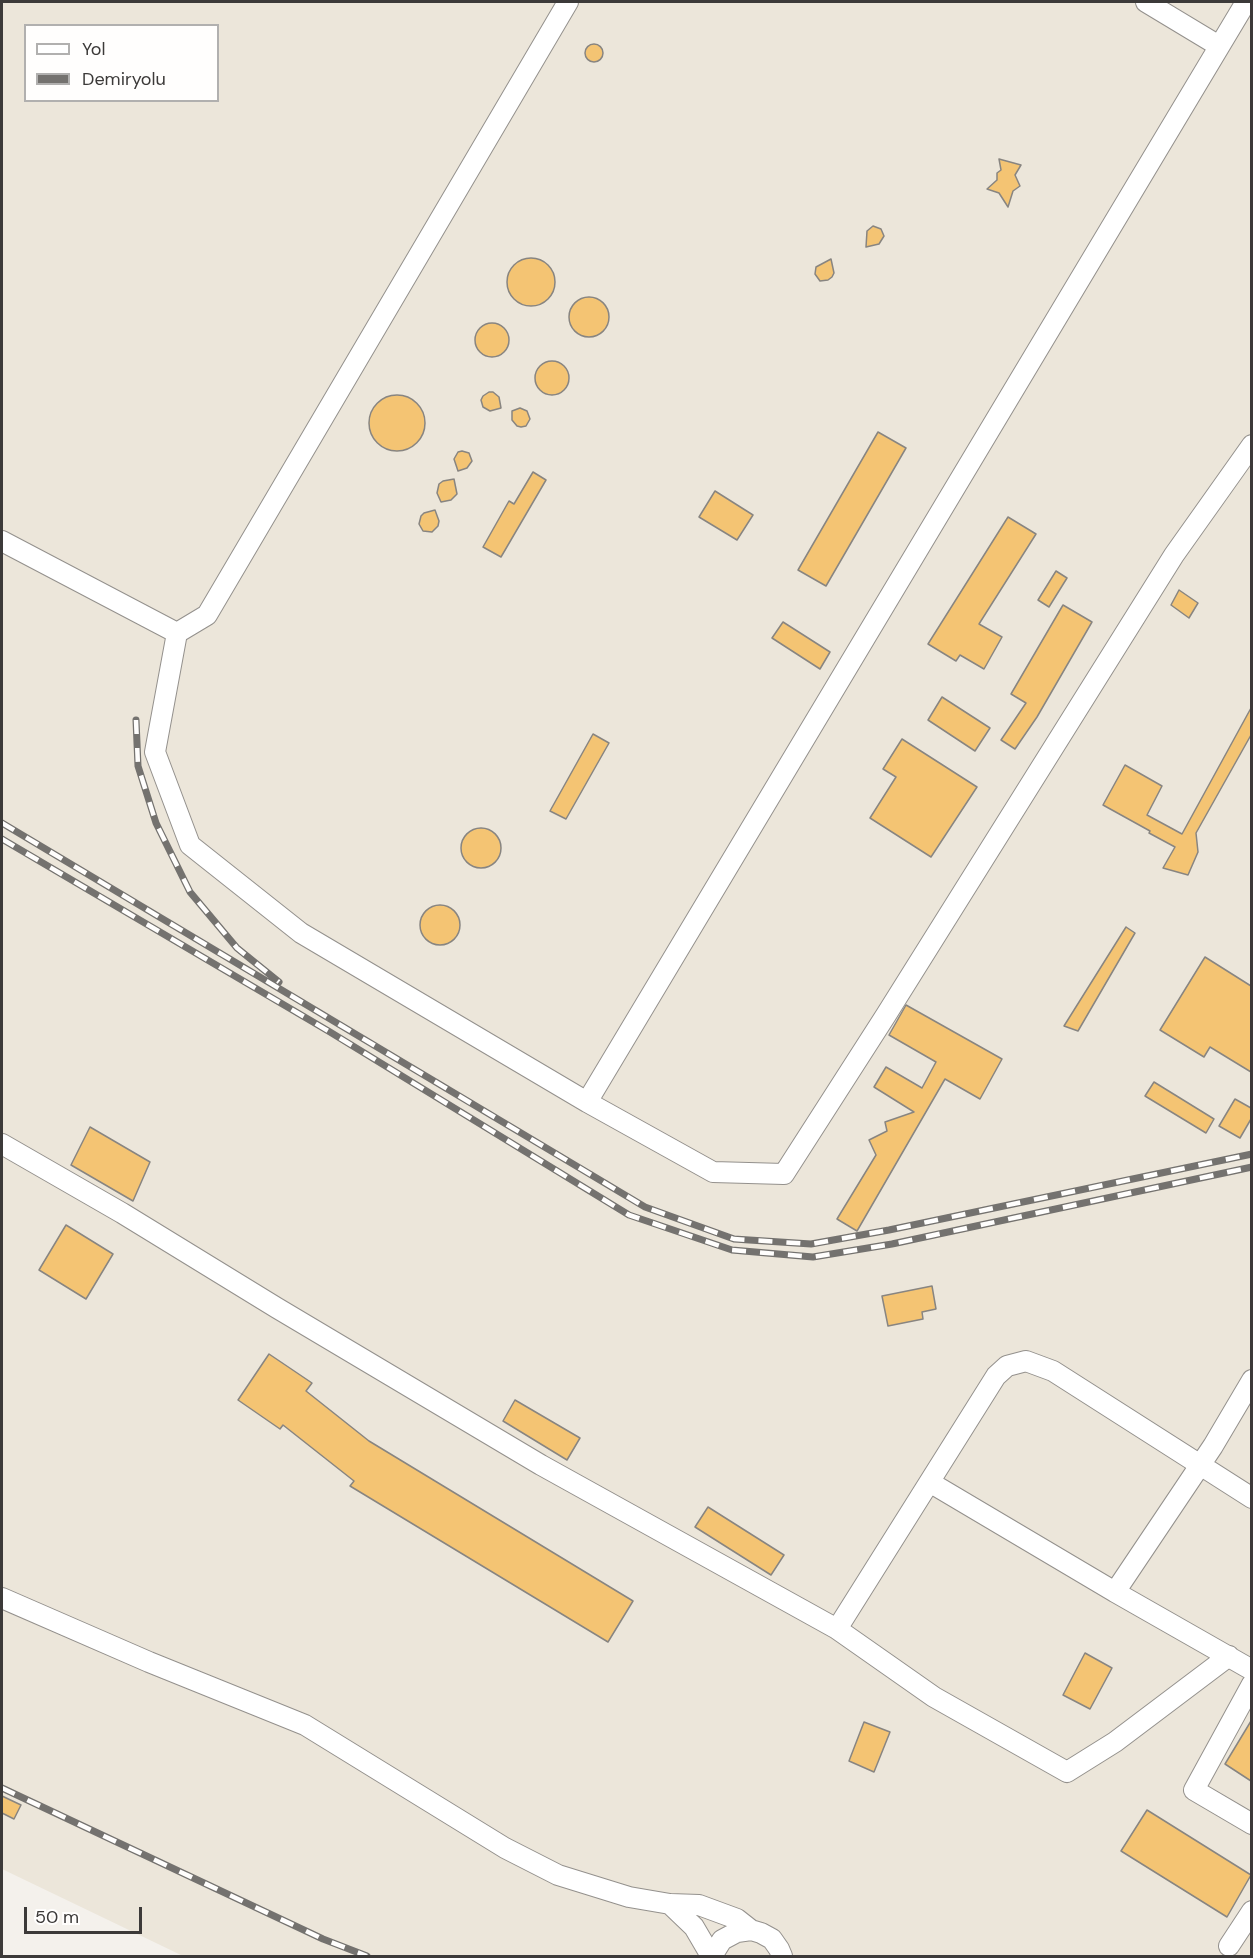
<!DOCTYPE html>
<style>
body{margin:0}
#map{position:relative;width:1253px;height:1958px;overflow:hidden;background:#f4f1ec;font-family:"DM Sans",sans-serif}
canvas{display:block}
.frame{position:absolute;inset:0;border:3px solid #3c3a39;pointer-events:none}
.legend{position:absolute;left:24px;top:24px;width:195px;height:78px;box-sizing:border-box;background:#fffefd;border:2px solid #b1b0af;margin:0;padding:8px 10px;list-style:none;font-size:18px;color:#3c3a39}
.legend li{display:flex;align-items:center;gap:12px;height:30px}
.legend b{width:30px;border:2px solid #b1b0af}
.scale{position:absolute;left:24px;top:1907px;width:118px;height:27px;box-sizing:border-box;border:3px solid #3c3a39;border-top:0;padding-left:8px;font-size:18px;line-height:21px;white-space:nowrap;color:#3c3a39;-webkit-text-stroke:4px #fffefd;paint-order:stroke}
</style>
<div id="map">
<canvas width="1253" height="1958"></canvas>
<div class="frame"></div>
<ul class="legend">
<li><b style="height:8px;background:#fff"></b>Yol</li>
<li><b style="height:8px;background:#74726f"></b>Demiryolu</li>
</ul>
<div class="scale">50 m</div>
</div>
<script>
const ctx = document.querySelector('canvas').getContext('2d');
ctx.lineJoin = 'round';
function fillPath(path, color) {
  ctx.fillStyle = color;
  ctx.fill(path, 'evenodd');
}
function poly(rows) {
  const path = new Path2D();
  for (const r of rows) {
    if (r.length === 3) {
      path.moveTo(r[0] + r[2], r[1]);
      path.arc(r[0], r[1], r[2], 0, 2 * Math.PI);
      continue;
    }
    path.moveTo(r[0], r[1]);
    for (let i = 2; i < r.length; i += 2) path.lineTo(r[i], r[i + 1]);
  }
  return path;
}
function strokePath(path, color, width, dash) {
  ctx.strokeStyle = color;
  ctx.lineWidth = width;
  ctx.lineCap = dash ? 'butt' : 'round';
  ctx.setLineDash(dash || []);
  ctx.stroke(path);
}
fillPath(poly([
 [2,2,1251,2,1251,1956,183,1956,2,1869],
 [26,26,218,26,218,100,26,100]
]), '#ece6da');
const building = poly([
 [594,53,9],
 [999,159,1021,165,1015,175,1020,186,1013,191,1008,207,999,193,987,189,997,180,997,173,1001,170,999,159],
 [873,226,881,229,884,236,879,244,866,247,867,231,873,226],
 [531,282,24],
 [831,259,834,273,832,277,828,280,820,281,815,274,816,267,831,259],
 [589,317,20],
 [492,340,17],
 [552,378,17],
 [489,392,493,392,499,397,501,408,490,411,483,407,481,400,483,396,489,392],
 [397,423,28],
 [520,408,527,411,530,419,526,426,521,427,517,426,512,420,512,411,520,408],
 [878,432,906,448,826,586,798,570,878,432],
 [462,451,469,453,472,461,467,468,458,471,454,459,458,452,462,451],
 [533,472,546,480,501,557,483,547,509,501,514,504,533,472],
 [454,479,457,494,451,500,441,502,437,493,439,484,443,481,454,479],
 [715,491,753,515,737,540,699,517,715,491],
 [435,510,439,521,438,526,432,532,423,531,419,524,421,516,424,513,435,510],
 [1008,517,1036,534,979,624,1002,637,984,669,960,655,956,661,928,644,1008,517],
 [1056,571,1067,578,1049,607,1038,600,1056,571],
 [1179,590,1198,603,1189,618,1171,605,1179,590],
 [1063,605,1092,622,1037,717,1015,749,1001,740,1026,703,1011,694,1063,605],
 [783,622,830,652,820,669,772,638,783,622],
 [942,697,990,728,975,751,928,720,942,697],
 [1251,708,1251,735,1196,833,1198,852,1188,875,1163,868,1175,847,1149,833,1150,831,1103,805,1125,765,1162,786,1147,815,1182,834,1251,708],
 [593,734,609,743,566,819,550,811,593,734],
 [902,739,977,787,931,857,870,818,896,777,883,769,902,739],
 [481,848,20],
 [440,925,20],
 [1126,927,1135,933,1078,1031,1064,1026,1126,927],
 [1205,957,1251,986,1251,1072,1210,1047,1204,1057,1160,1030,1205,957],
 [906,1005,1002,1059,980,1099,945,1079,857,1231,837,1219,876,1155,869,1140,887,1131,885,1122,914,1112,874,1087,886,1067,922,1088,936,1062,889,1035,906,1005],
 [1154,1082,1214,1119,1206,1133,1145,1096,1154,1082],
 [1235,1099,1251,1108,1251,1119,1240,1138,1219,1126,1235,1099],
 [90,1127,150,1162,133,1201,71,1165,90,1127],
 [66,1225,113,1254,86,1299,39,1270,66,1225],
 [932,1286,936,1309,922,1312,923,1319,888,1326,882,1296,932,1286],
 [269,1354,312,1383,306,1391,369,1441,633,1601,608,1642,350,1486,354,1481,283,1425,280,1429,238,1400,269,1354],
 [515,1400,580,1438,567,1460,503,1421,515,1400],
 [708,1507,784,1555,771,1575,695,1527,708,1507],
 [1085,1653,1112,1668,1090,1709,1063,1695,1085,1653],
 [1251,1721,1251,1781,1225,1764,1251,1721],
 [864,1722,890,1732,874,1772,849,1761,864,1722],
 [2,1796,21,1805,14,1819,2,1813,2,1796],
 [1147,1810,1251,1875,1227,1917,1121,1851,1147,1810]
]);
fillPath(building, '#f4c473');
strokePath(building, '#888581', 1.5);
const minor = poly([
 [1146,2,1219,46],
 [2,541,177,633,155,752,190,845,301,933,587,1102,713,1172,784,1174,886,1015,1174,555,1252,445],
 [177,633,207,615,568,2],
 [587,1102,1246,2],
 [2,1144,122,1213,277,1308,541,1465,837,1629,934,1697,1067,1772,1115,1742,1229,1656],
 [1252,1380,1213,1446,1115,1592,1252,1670],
 [931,1483,1115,1592],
 [2,1598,149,1662,305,1725,505,1848,558,1875,629,1897,670,1904,699,1905,737,1919,751,1930],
 [837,1629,996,1376,1007,1366,1026,1361,1053,1371,1252,1498],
 [1252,1684,1194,1790,1252,1824],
 [670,1904,694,1927,711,1956],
 [1229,1946,1252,1911],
 [712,1956,722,1940,737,1932,751,1930,761,1933,772,1939,779,1949,782,1956]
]);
strokePath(minor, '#94918d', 22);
strokePath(minor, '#fff', 20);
const rail = poly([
 [136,720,138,766,156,823,190,892,237,948,279,982],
 [2,823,645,1207,734,1239,811,1244,889,1230,1252,1154],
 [2,839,330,1032,629,1215,732,1250,813,1257,892,1244,1252,1167],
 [2,1788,323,1939,367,1956]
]);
strokePath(rail, '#74726f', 7);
strokePath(rail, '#fffefd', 4.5, [14]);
</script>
